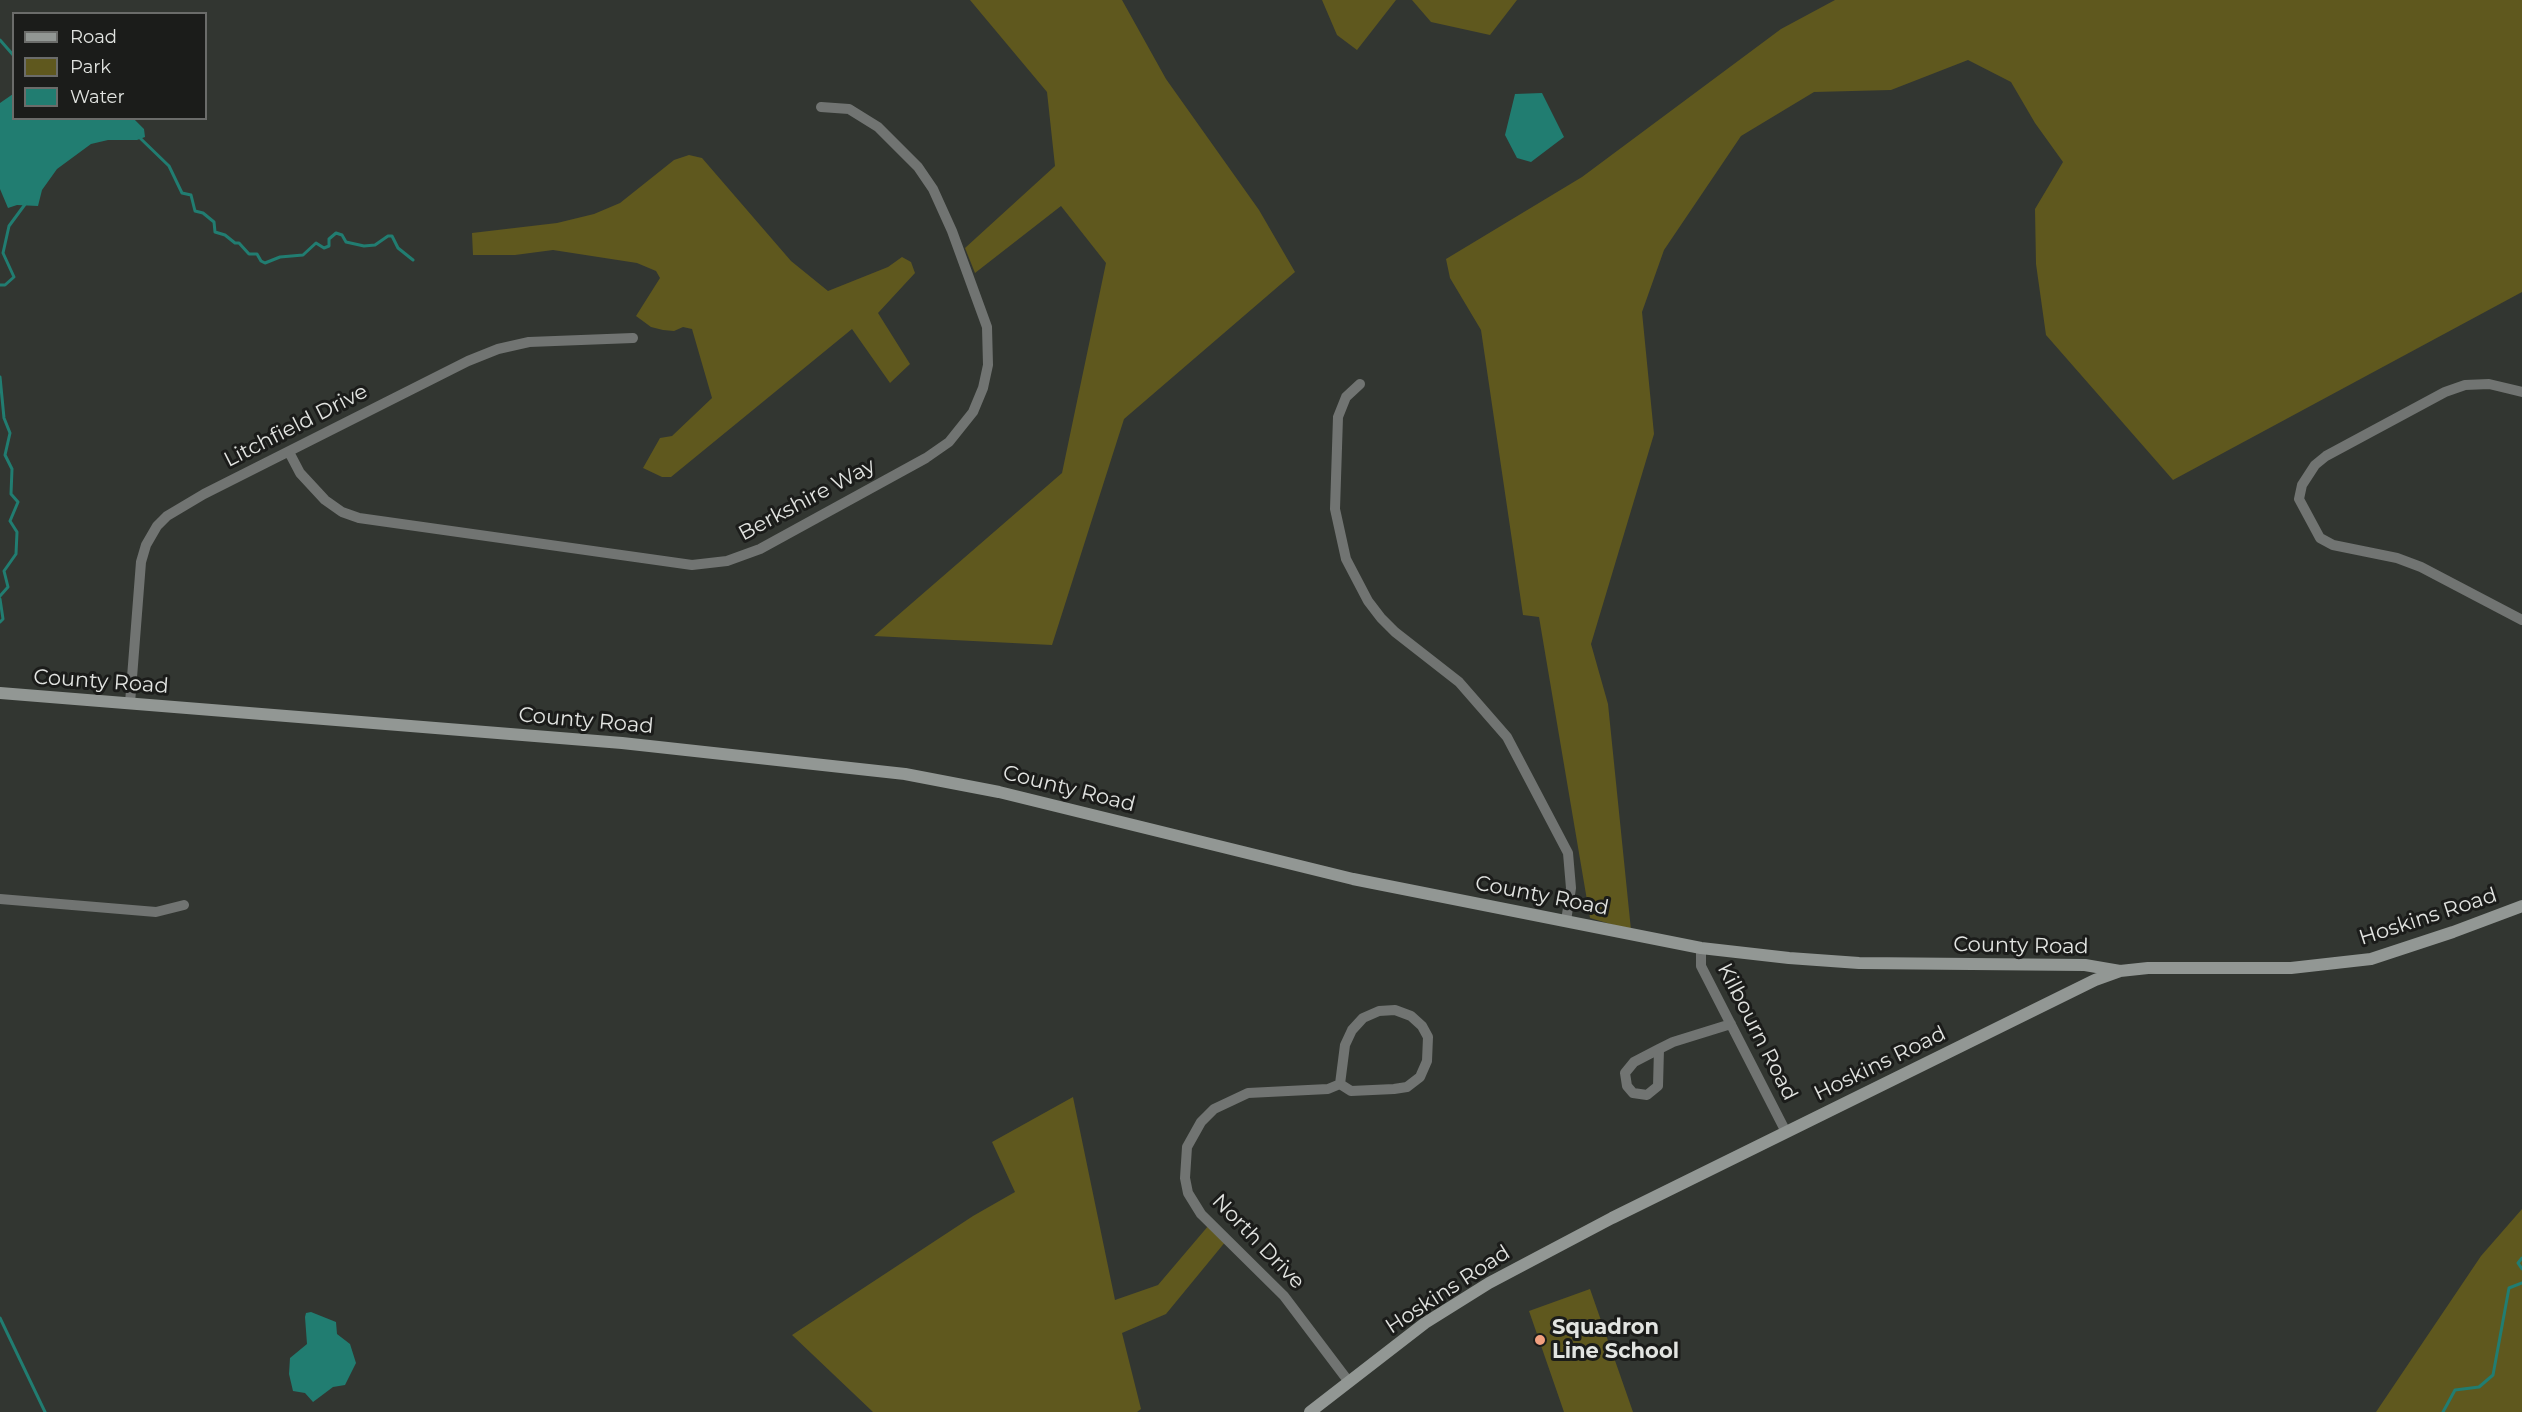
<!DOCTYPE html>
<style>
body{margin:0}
#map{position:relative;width:2522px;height:1412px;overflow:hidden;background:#323631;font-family:Montserrat,sans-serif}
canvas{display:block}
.legend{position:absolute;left:12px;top:12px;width:195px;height:108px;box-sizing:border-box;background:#1b1c1a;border:2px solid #6b6c6a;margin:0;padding:8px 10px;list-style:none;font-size:18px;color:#e2e4e1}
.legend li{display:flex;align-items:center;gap:12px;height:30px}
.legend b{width:30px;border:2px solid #6b6c6a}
</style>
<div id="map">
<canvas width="2522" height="1412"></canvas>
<ul class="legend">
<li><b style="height:8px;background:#929794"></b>Road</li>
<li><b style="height:16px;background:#5f581e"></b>Park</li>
<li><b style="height:16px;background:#217d71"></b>Water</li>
</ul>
</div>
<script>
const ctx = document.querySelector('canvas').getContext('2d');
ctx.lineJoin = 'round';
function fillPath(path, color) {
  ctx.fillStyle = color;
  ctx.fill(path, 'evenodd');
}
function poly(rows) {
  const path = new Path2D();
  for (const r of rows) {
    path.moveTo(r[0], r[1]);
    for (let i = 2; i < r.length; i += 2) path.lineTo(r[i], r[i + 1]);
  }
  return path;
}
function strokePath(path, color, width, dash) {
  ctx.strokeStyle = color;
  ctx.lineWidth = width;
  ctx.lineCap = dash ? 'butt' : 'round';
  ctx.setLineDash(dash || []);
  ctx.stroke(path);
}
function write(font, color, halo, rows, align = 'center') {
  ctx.font = font + ' Montserrat,sans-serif';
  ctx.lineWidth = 6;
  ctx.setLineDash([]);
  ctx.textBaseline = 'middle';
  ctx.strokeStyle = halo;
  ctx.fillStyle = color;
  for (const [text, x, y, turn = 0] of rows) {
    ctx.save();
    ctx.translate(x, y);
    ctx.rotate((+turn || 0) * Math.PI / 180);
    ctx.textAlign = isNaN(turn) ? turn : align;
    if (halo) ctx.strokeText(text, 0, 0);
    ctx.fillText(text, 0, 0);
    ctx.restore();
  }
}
fillPath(poly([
 [970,0,1122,0,1166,79,1259,210,1295,272,1124,419,1052,645,874,636,1062,473,1106,263,1061,206,975,273,965,248,1055,166,1047,92],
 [1322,0,1396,0,1357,50,1337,35],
 [1412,0,1517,0,1490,35,1431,22],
 [1835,0,2522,0,2522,292,2173,480,2046,335,2036,264,2035,209,2063,162,2035,123,2011,82,1968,60,1891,90,1814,92,1741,136,1664,250,1642,312,1654,434,1591,644,1608,704,1631,930,1590,918,1539,617,1523,615,1481,330,1450,278,1446,259,1582,177,1781,29],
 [689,155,702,158,791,261,828,291,888,267,902,257,911,262,915,273,878,313,910,364,890,383,852,329,671,477,662,477,643,468,660,438,672,436,712,398,692,329,683,327,674,331,663,330,651,327,636,316,660,278,656,271,637,263,553,250,515,255,473,255,472,233,557,223,594,214,620,203,674,160],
 [1073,1097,1115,1300,1158,1285,1209,1225,1226,1241,1166,1314,1122,1333,1141,1409,1137,1412,873,1412,792,1335,973,1216,1015,1192,992,1142],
 [2522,1209,2522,1412,2376,1412,2481,1256],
 [1590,1289,1633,1412,1564,1412,1529,1311]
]), '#5f581e');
fillPath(poly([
 [1542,93,1564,137,1531,162,1517,158,1505,135,1515,94],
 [13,94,14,118,134,119,144,129,145,137,137,140,108,140,91,144,57,169,42,190,38,206,17,205,8,208,0,189,0,103],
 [311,1312,336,1322,337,1334,350,1344,356,1363,345,1385,333,1387,313,1402,305,1393,293,1391,289,1374,290,1358,307,1344,305,1317,306,1313]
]), '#217d71');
strokePath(poly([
 [0,40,14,56],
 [139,137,169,166,182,193,191,195,195,211,203,213,214,222,215,232,225,235,235,243,239,243,249,254,257,254,261,261,265,263,280,257,303,255,316,243,324,248,329,246,329,239,336,233,342,235,346,242,364,246,375,245,388,236,392,236,398,248,413,260],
 [0,285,5,285,14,277,3,253,9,226,26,203],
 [0,377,4,418,10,433,5,455,12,469,11,494,18,502,10,521,17,532,16,554,4,571,8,587,0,596],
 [0,599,3,619,0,622],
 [2522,1258,2518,1263,2522,1269],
 [0,1318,45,1412],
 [2443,1412,2455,1390,2479,1387,2493,1375,2509,1288,2522,1283]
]), '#217d71', 3);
strokePath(poly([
 [1360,384,1346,397,1338,417,1335,509,1346,559,1368,601,1381,618,1395,632,1459,682,1507,737,1568,853,1571,888,1566,921],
 [2522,392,2489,384,2465,385,2445,392,2326,456,2315,465,2302,485,2299,499,2320,538,2333,545,2397,558,2421,567,2522,620],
 [289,452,300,473,325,500,342,512,359,518,692,565,727,561,760,549,926,458,949,442,973,412,983,388,988,365,987,327,952,231,933,189,918,167,878,127,849,109,821,107],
 [130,703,141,562,146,545,157,526,167,516,204,494,468,361,498,349,529,342,633,338],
 [0,899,156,912,184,905],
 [1701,948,1701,966,1786,1132],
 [1395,1010,1411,1016,1422,1026,1428,1037,1427,1061,1420,1077,1407,1087,1394,1089,1351,1091,1340,1084,1345,1045,1352,1030,1363,1018,1379,1011,1395,1010],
 [1659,1049,1658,1086,1647,1095,1633,1093,1627,1086,1625,1073,1634,1062,1659,1049,1673,1042,1731,1024],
 [1340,1084,1328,1089,1248,1093,1214,1109,1201,1122,1187,1147,1185,1178,1188,1193,1201,1214,1284,1296,1349,1382]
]), '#717472', 10);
strokePath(poly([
 [0,693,622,743,905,774,999,792,1353,879,1701,948,1789,958,1859,963,2085,965,2120,971],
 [1310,1412,1425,1323,1489,1283,1612,1218,2095,980,2120,971,2148,968,2291,968,2371,959,2453,932,2522,906]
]), '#929794', 12);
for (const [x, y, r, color] of [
 [1540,1340,6,"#f2a07f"]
]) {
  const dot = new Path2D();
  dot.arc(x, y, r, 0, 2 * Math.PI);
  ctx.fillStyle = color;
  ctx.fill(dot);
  strokePath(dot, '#1b1c1a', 2);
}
write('21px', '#e2e4e1', '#1b1c1a', [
 ["Litchfield Drive",296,426,-27],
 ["Berkshire Way",807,500,-28],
 ["County Road",101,682,4],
 ["County Road",586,721,5],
 ["County Road",1069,789,14],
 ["County Road",1542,896,11],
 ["Hoskins Road",2428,917,-18],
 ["County Road",2021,946,1],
 ["Kilbourn Road",1757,1032,63],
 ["Hoskins Road",1880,1064,-26],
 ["North Drive",1258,1242,46],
 ["Hoskins Road",1448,1290,-33]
]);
write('bold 21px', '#e2e4e1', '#1b1c1a', [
 ["Squadron",1552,1328],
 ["Line School",1552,1352]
], 'left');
</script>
